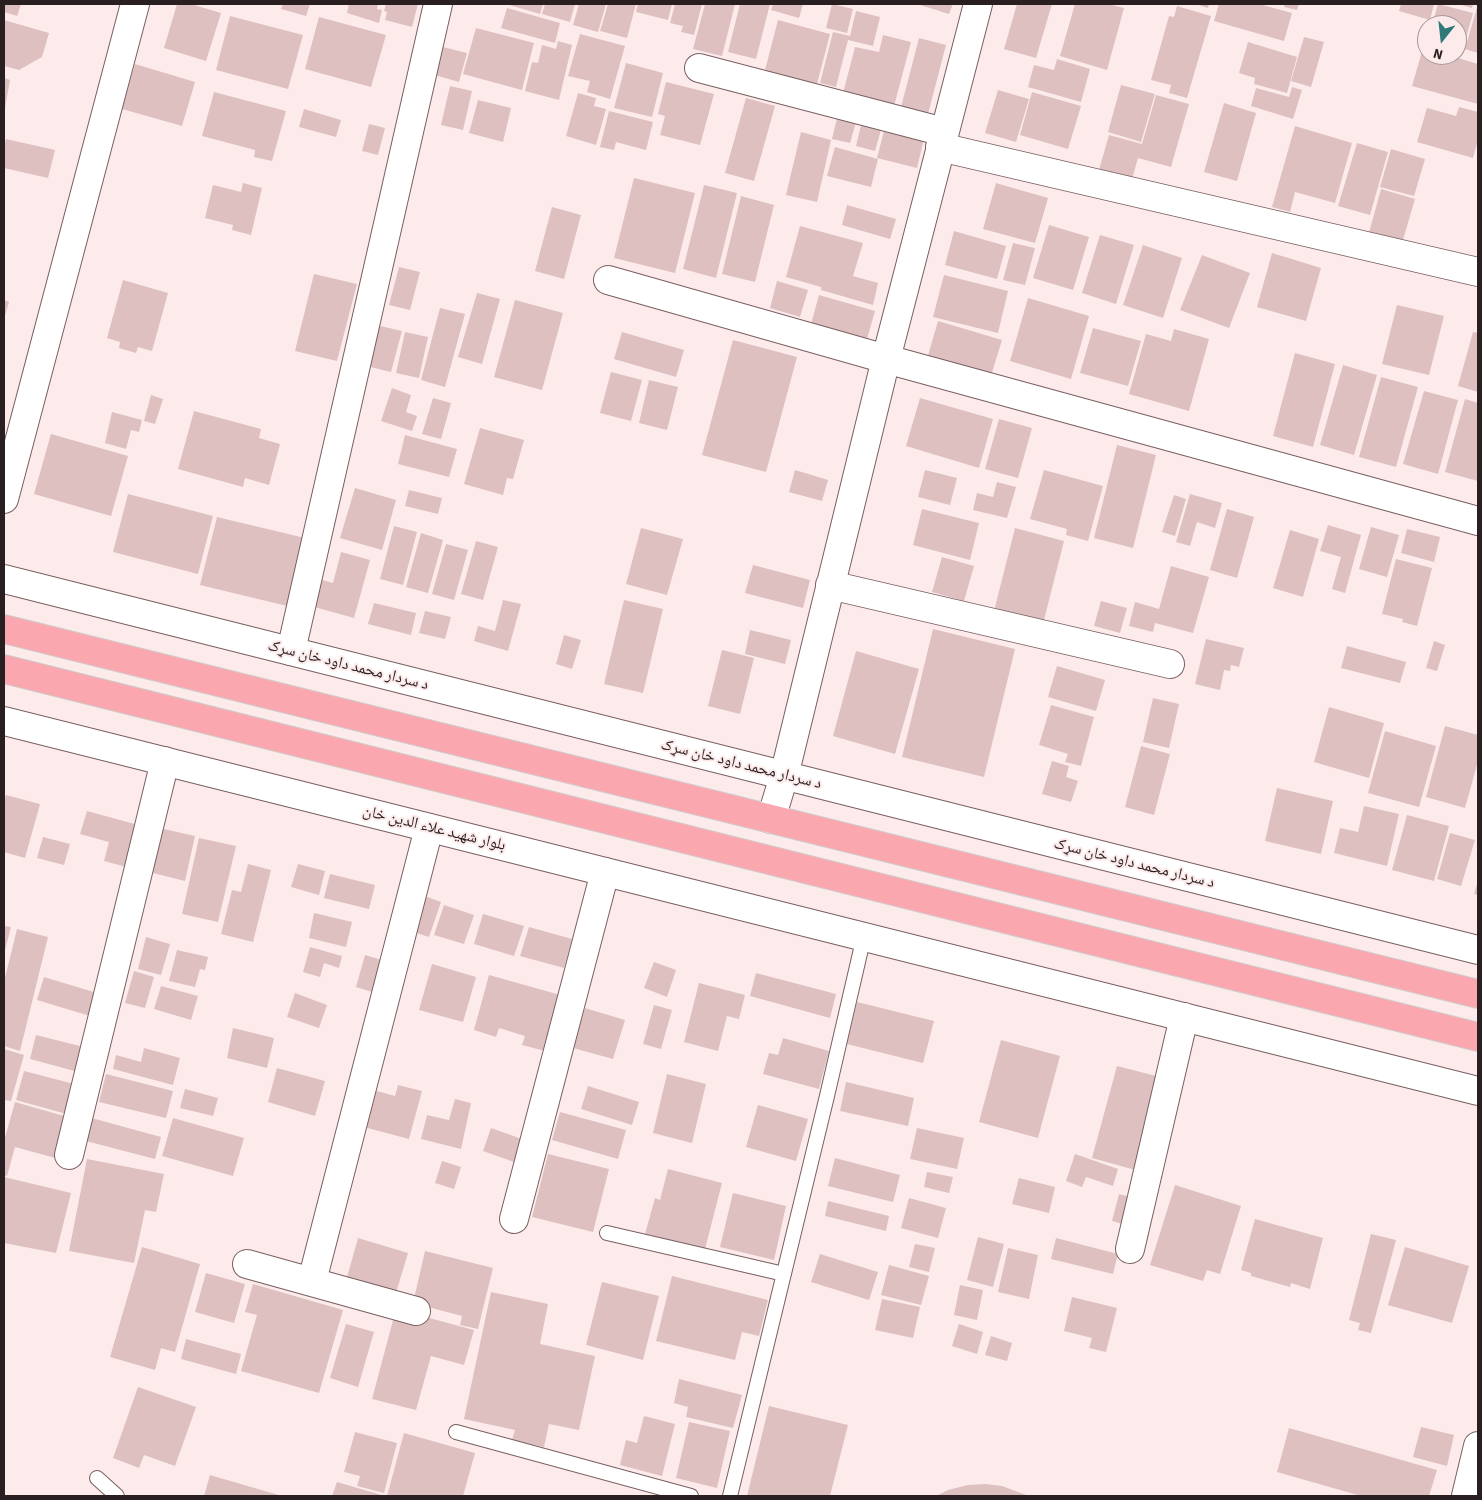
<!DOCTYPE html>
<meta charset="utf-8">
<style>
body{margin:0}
#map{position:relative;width:1482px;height:1500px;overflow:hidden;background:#fdebeb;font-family:"Source Sans 3",sans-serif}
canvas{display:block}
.frame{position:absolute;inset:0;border:5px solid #2a1f20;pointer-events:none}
.north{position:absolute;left:1417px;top:15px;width:50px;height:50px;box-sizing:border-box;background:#fdebeb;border:1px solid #a9999a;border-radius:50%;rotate:196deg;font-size:14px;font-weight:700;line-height:20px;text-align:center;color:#2a1f20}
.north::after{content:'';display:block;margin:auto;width:18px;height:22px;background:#2f7978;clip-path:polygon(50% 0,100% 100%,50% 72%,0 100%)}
</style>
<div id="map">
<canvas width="1482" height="1500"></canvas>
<div class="frame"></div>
<div class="north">N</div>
</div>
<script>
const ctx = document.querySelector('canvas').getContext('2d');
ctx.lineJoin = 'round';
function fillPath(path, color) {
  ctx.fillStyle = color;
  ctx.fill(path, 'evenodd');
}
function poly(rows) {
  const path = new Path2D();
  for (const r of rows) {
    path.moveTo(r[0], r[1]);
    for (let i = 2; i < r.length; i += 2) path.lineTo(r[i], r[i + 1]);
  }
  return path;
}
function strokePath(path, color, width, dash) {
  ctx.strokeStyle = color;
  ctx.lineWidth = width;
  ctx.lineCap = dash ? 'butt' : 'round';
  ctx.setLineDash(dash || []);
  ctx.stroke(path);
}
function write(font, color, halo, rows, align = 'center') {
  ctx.font = font + ' "Source Sans 3","Noto Naskh Arabic",sans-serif';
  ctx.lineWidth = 4;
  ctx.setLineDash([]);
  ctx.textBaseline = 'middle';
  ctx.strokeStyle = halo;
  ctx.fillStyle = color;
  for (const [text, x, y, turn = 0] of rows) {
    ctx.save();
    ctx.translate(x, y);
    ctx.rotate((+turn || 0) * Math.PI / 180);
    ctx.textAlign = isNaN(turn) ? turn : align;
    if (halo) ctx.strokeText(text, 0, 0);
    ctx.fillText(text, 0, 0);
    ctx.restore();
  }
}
fillPath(poly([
 [4,4,21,4,17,16,4,12],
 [177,4,191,4,221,13,206,61,164,48],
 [283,4,310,4,306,16,281,9],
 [349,4,378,4,377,9,382,10,379,23,347,13],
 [386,4,418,4,412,27,385,20,387,12,384,11],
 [506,4,543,4,540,14],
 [545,4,575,4,570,22,542,14],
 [579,4,606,4,598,32,573,25],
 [608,4,636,4,627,38,600,31],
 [638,4,672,4,668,20,636,12],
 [675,4,702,4,694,35,681,32,683,26,670,23],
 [705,4,735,4,722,56,693,49],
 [740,4,770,4,756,59,728,52],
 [773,4,803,4,799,18,771,10],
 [832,4,853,9,847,33,826,28],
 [917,4,953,4,949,14],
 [1017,4,1052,4,1036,58,1004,49],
 [1075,4,1108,4,1124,8,1107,70,1060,56],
 [1195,4,1209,4,1208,8],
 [1219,4,1259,4,1292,13,1284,41,1214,21],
 [1285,4,1299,4,1297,10,1284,7],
 [1401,4,1434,4,1430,20,1399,11],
 [1438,4,1473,13,1464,45,1457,43,1457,25,1432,25],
 [1458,4,1473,4,1472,8],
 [1478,4,1478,53,1465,49],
 [1177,6,1211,16,1187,98,1169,93,1171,85,1151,80,1169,16,1174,17],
 [507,8,560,23,555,43,501,28],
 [856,11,880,17,873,46,848,40,836,87,820,83,833,32,850,36],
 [230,16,303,35,288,89,216,70],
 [319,17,386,35,371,87,305,69],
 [4,20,49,33,42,57,19,70,4,66],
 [778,20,830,34,817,84,790,77,788,84,763,78],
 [476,28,534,43,522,90,463,74],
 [580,34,625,46,610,99,587,92,590,81,568,76],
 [883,35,911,42,893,110,842,97,855,47,879,52],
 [1304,37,1324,42,1311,87,1291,81],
 [919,38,946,45,927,118,900,111],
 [558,41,572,45,559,100,525,91,532,62,538,63,542,45,556,49],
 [1248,42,1297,57,1287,93,1254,84,1255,78,1239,73],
 [439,46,467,53,459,82,431,74],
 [1423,48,1427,49,1427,55,1448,55,1478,64,1478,104,1412,86],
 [1057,59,1090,69,1081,102,1028,87,1034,65,1054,70],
 [626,63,663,73,652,117,614,108],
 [135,64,195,82,182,126,122,109],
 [4,78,10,80,5,108,4,108],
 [666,82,714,94,700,145,660,135,665,116,658,114],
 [1121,85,1155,94,1141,142,1108,132],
 [450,86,472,91,463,130,441,125],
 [1292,87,1302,90,1293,119,1251,106,1256,88,1289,97],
 [998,90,1029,99,1016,142,985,133],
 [214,92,286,111,272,161,254,157,255,150,202,136],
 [1032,92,1081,106,1068,149,1020,135],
 [578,93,596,98,594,106,606,109,596,145,566,136],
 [1156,95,1189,104,1171,167,1138,158],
 [746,98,775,106,754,181,725,173],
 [478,100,511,108,503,142,469,133],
 [1224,103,1256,113,1237,181,1204,172],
 [1459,107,1478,112,1478,140,1473,158,1417,142,1427,108,1456,116],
 [304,109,341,120,336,137,299,127],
 [839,110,858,115,850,143,832,139],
 [609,111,653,122,646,150,616,142,614,150,600,147],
 [862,121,882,126,875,151,856,146],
 [886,123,925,134,917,168,877,158],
 [369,124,385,128,378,155,362,151],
 [1295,126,1352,143,1335,203,1295,192,1290,212,1272,207],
 [801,132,831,140,817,202,786,195],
 [1109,135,1142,144,1132,179,1099,170],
 [6,139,55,150,48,178,4,168,4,148],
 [1357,143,1388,152,1370,215,1338,206],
 [835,147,878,159,871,187,827,176],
 [1391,149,1425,159,1414,196,1380,187],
 [634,178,695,193,675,273,614,258],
 [243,183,262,188,251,235,232,230,233,225,205,218,213,185,241,192],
 [996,183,1048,198,1035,243,983,229],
 [704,185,737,193,716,278,683,269],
 [1381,189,1415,199,1400,250,1367,240],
 [741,196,774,205,755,282,722,274],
 [847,205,896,219,890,239,842,225],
 [552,207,581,215,564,279,535,271],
 [1049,225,1089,237,1073,290,1033,278],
 [800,226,863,243,853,276,878,283,873,305,821,290,821,287,786,277],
 [954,231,1006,246,997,279,945,265],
 [1100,235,1134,245,1116,304,1082,293],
 [1013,243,1035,248,1025,285,1003,280],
 [1143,245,1182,258,1163,318,1123,305],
 [1272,253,1321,268,1306,321,1257,307],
 [1202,255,1250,273,1229,328,1180,310],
 [399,267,420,272,410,310,389,305],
 [314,274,357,284,337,361,295,351],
 [944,275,1008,291,998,333,933,317],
 [123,280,168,293,152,351,138,347,136,353,119,348,120,342,107,338],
 [777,281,808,290,800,317,770,308],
 [477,293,500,299,482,364,458,357],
 [819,295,875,311,867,339,811,324],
 [1028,298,1089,316,1071,379,1010,361],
 [4,300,9,302,4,319],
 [515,300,563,313,542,390,494,377],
 [1397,305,1444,316,1429,375,1382,364],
 [440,308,465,314,445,387,421,380],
 [938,321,1002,340,990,379,927,359],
 [372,324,402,331,391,372,362,365],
 [1093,328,1141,341,1128,386,1080,373],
 [1174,329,1209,339,1189,411,1129,394,1146,334,1171,341],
 [405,332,428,337,419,378,396,373],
 [622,332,684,350,676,377,614,359],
 [1473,332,1478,333,1478,392,1458,386],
 [733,340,797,357,766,472,702,455],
 [1295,353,1335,364,1313,447,1273,436],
 [1343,365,1377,375,1354,455,1320,445],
 [611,372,642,380,631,421,600,413],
 [1381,377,1418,387,1396,467,1359,457],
 [649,380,678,387,667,430,639,423],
 [392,388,411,395,406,412,417,416,412,431,381,421],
 [1424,391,1458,400,1438,474,1403,464],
 [151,395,163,399,155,424,144,421],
 [433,398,451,403,441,439,422,434],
 [920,398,993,419,979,468,906,446],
 [1465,399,1478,403,1478,481,1445,472],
 [194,411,261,429,259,438,280,444,269,485,245,478,243,487,178,469],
 [112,412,142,420,139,432,131,430,126,449,105,443],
 [999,419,1032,428,1018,478,985,469],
 [480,428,524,440,513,479,507,478,503,495,464,484],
 [51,434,128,456,111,516,34,494],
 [405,435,457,449,449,477,398,464],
 [1117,445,1156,455,1133,548,1094,538],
 [795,470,828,480,822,501,789,492],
 [925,470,957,478,950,505,918,497],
 [1044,470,1103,486,1088,541,1066,535,1067,529,1030,519],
 [997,482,1016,487,1007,518,973,510,977,493,993,497],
 [355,488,396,500,382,550,340,538],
 [409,490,442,498,438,514,405,506],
 [128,494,213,516,198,574,113,552],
 [1190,494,1222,503,1215,528,1197,522,1190,546,1176,542],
 [1174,495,1186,499,1175,536,1162,532],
 [922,509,979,523,970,560,913,545],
 [1227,509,1254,517,1237,578,1210,570],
 [217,517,305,538,287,606,200,585],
 [1328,525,1361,535,1345,593,1332,589,1341,557,1320,551],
 [394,526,417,532,403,585,380,579],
 [1371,527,1399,535,1387,577,1359,569],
 [641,528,683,539,667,595,626,584],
 [1015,528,1064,541,1043,624,994,611],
 [1407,529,1440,537,1434,562,1401,553],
 [1290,530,1319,539,1303,597,1273,588],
 [421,533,443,540,428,593,406,587],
 [476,541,498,547,483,600,461,594],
 [446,544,468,550,454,600,432,594],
 [341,552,370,560,354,618,311,606,319,579,333,583],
 [942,557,974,566,964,601,932,592],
 [1396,559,1432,568,1417,626,1402,622,1403,619,1382,614],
 [753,565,810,580,803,608,745,593],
 [1171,566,1209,577,1193,633,1155,623,1153,632,1129,626,1135,602,1159,609],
 [503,600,521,604,508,651,474,641,478,626,495,631],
 [624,600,663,609,643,693,604,684],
 [1101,601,1127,608,1120,633,1094,626],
 [374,603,416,613,411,635,368,624],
 [425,611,451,617,445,639,419,633],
 [933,629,1015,649,984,777,902,757],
 [750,630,791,640,785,664,745,654],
 [564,635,581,640,572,669,556,664],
 [1206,639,1244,648,1239,667,1231,665,1230,671,1224,670,1220,690,1195,684],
 [1434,641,1445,645,1437,671,1426,668],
 [1347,646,1406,662,1400,683,1341,668],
 [722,650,754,658,740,714,708,706],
 [856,651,919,669,895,754,833,736],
 [1057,666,1105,680,1096,711,1048,697],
 [1153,698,1179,704,1169,748,1143,742],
 [1051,705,1094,717,1081,766,1065,762,1068,754,1039,745],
 [1329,707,1384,723,1369,778,1314,762],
 [1445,726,1478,735,1478,761,1465,808,1426,797],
 [1385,731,1436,746,1419,807,1368,793],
 [1141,746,1170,754,1154,815,1125,807],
 [1052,761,1069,766,1066,777,1078,781,1071,802,1042,794],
 [1277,788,1333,801,1321,854,1265,841],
 [6,795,40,804,25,858,4,852,4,801],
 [1364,806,1399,814,1387,866,1334,853,1340,828,1358,832],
 [87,811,142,826,130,868,104,861,109,842,80,834],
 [1407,815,1449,826,1434,881,1392,870],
 [155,827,195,836,185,881,145,871],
 [1450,833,1475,840,1461,886,1437,879],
 [43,837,70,844,64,865,37,858],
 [199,838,236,846,218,922,182,914],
 [248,864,271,870,253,942,221,934,232,890,241,892],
 [298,864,325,871,319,895,291,887],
 [330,874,375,885,369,909,324,898],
 [1478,881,1478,895,1474,894],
 [419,894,441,902,429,937,407,930],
 [444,905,474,915,464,944,434,935],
 [314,913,352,922,346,947,309,938],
 [483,914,524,926,514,956,474,944],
 [4,926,11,927,4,954],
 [529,927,572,939,564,968,520,956],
 [17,929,48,937,20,1051,4,1046,4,982],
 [146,937,170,944,161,975,138,969],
 [310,947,342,956,339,968,324,963,320,977,303,972],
 [177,950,208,957,205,970,200,969,195,987,169,981],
 [365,955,382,960,372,992,356,987],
 [654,962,676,970,667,997,644,988],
 [432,964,476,977,463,1022,419,1010],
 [134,971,154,977,145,1008,125,1003],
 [756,973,836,994,830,1018,750,996],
 [489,975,564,996,549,1052,522,1045,525,1036,499,1028,496,1037,474,1030],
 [44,977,97,993,90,1016,37,1000],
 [699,983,745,995,739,1019,727,1016,718,1051,684,1042],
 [161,986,198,996,191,1020,154,1009],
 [295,993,327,1005,319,1028,287,1017],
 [857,1002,934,1021,923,1063,847,1044],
 [654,1005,672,1010,661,1049,643,1044],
 [585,1008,625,1020,613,1059,573,1048],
 [233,1028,274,1038,267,1068,227,1058],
 [36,1035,88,1048,82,1073,30,1059],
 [783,1038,829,1051,819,1089,763,1074,769,1053,778,1055],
 [1001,1040,1060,1056,1038,1138,979,1122],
 [144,1048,180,1058,173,1085,113,1069,116,1055,141,1062],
 [4,1049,24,1055,11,1101,4,1100],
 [1117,1066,1164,1078,1139,1171,1092,1158],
 [277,1068,325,1081,315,1116,268,1102],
 [24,1071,78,1085,70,1115,16,1100],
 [106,1074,173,1091,166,1118,99,1102],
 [667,1074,706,1084,692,1143,653,1133],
 [846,1082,914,1098,908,1126,840,1111],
 [398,1085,422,1091,409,1139,360,1126,370,1089,395,1096],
 [588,1086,639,1102,632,1125,581,1109],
 [185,1089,218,1098,213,1116,180,1108],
 [455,1099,471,1103,461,1149,421,1139,427,1115,449,1120],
 [15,1102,71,1118,59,1159,15,1147,7,1176,4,1175,4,1141],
 [758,1105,808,1119,796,1161,746,1147],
 [560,1112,626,1130,618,1159,552,1140],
 [88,1117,161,1137,155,1159,82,1140],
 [173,1118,244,1138,233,1176,162,1156],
 [491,1128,522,1139,514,1162,483,1151],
 [917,1128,964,1138,957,1169,910,1159],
 [548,1154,609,1169,593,1232,532,1217],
 [1075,1154,1118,1169,1113,1186,1086,1177,1082,1187,1066,1181],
 [835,1158,900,1175,893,1202,828,1186],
 [87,1159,164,1174,156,1212,145,1210,134,1263,69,1251],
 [442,1161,461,1167,454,1189,435,1183],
 [668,1169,722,1183,705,1249,645,1234,655,1198,660,1200],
 [927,1172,953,1177,949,1193,924,1187],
 [4,1177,71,1193,56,1253,4,1243],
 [1019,1178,1055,1187,1049,1213,1012,1204],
 [1175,1185,1241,1206,1220,1274,1207,1270,1203,1281,1150,1265],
 [733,1193,786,1206,774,1260,720,1247],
 [1119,1194,1134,1198,1126,1225,1112,1221],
 [909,1198,946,1208,938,1238,901,1228],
 [828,1201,889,1216,886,1231,825,1216],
 [1255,1219,1323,1238,1310,1289,1291,1283,1290,1287,1251,1276,1251,1273,1241,1270],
 [1371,1234,1396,1240,1371,1333,1358,1330,1360,1323,1349,1320],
 [978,1237,1004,1244,993,1287,967,1280],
 [358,1238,408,1253,393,1303,344,1288],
 [1056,1238,1118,1254,1113,1274,1051,1259],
 [915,1244,935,1248,929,1272,909,1267],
 [142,1247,200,1264,175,1352,161,1348,155,1370,110,1357],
 [1405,1247,1469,1266,1452,1323,1388,1305],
 [1008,1248,1038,1255,1029,1299,998,1292],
 [425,1251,493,1268,478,1329,460,1325,462,1316,413,1303],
 [820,1254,878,1272,869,1300,811,1282],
 [889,1265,929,1276,921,1305,881,1295],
 [206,1273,245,1284,234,1323,195,1312],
 [672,1276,768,1300,759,1336,742,1332,735,1360,656,1341],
 [602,1282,659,1296,643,1360,586,1345],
 [253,1284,343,1310,319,1393,241,1371,257,1315,245,1312],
 [960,1285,983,1290,977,1320,954,1315],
 [491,1292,548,1304,540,1344,595,1356,579,1430,549,1424,544,1447,512,1440,515,1430,464,1419],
 [1072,1297,1117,1308,1106,1352,1089,1348,1092,1338,1064,1331],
 [882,1299,920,1307,913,1338,875,1330],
 [396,1309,474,1330,464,1365,431,1356,416,1410,372,1399],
 [346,1324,374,1332,358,1387,330,1378],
 [959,1324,983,1332,977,1354,952,1346],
 [991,1336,1012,1343,1007,1361,985,1355],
 [186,1339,241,1354,236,1374,181,1359],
 [679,1379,742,1395,733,1428,686,1417,688,1407,674,1403],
 [138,1387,196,1407,175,1466,144,1455,139,1468,113,1458],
 [769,1406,848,1425,830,1496,747,1496],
 [644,1416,675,1424,662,1476,620,1465,626,1440,637,1443],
 [689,1422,730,1431,717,1488,676,1478],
 [1421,1427,1454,1435,1447,1466,1413,1457],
 [1289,1428,1437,1470,1429,1496,1361,1496,1277,1472],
 [355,1432,397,1443,384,1493,357,1486,360,1476,344,1472],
 [404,1433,475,1453,463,1496,387,1496],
 [210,1475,282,1496,204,1496],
 [337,1482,385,1496,332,1496],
 [986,1484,1002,1486,1029,1496,936,1496,948,1490,968,1485]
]), '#dec0c1');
const service = poly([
 [607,1233,784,1274],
 [456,1432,691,1496],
 [97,1478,117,1496],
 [730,1496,827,1096,864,936]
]);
const minor = poly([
 [699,68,944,132],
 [940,147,1478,272],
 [608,280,886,359,1478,521],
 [4,499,135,4],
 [830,585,1170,664],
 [291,651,438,4],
 [771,819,784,776,886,359,978,4],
 [69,1155,165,761],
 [514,1219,605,872],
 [1130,1249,1184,1017],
 [247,1264,416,1311],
 [312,1281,429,828]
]);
const tertiary = poly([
 [4,579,1478,950],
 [4,721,1478,1091],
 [1466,1496,1478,1446]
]);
const trunk = poly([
 [4,629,1478,994],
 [4,669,1478,1037]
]);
strokePath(service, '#795f61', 16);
strokePath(minor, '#795f61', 30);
strokePath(tertiary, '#795f61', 30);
strokePath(trunk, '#d0cece', 30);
strokePath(service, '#fff', 14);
strokePath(minor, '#fff', 28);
strokePath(tertiary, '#fff', 28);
strokePath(trunk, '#faa7af', 28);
write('16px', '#2a1f20', '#fdebeb', [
 ["د سردار محمد داود خان سړک",348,666,14],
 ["د سردار محمد داود خان سړک",741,765,14],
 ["بلوار شهید علاء الدین خان",434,829,14],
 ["د سردار محمد داود خان سړک",1134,864,14]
]);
</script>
